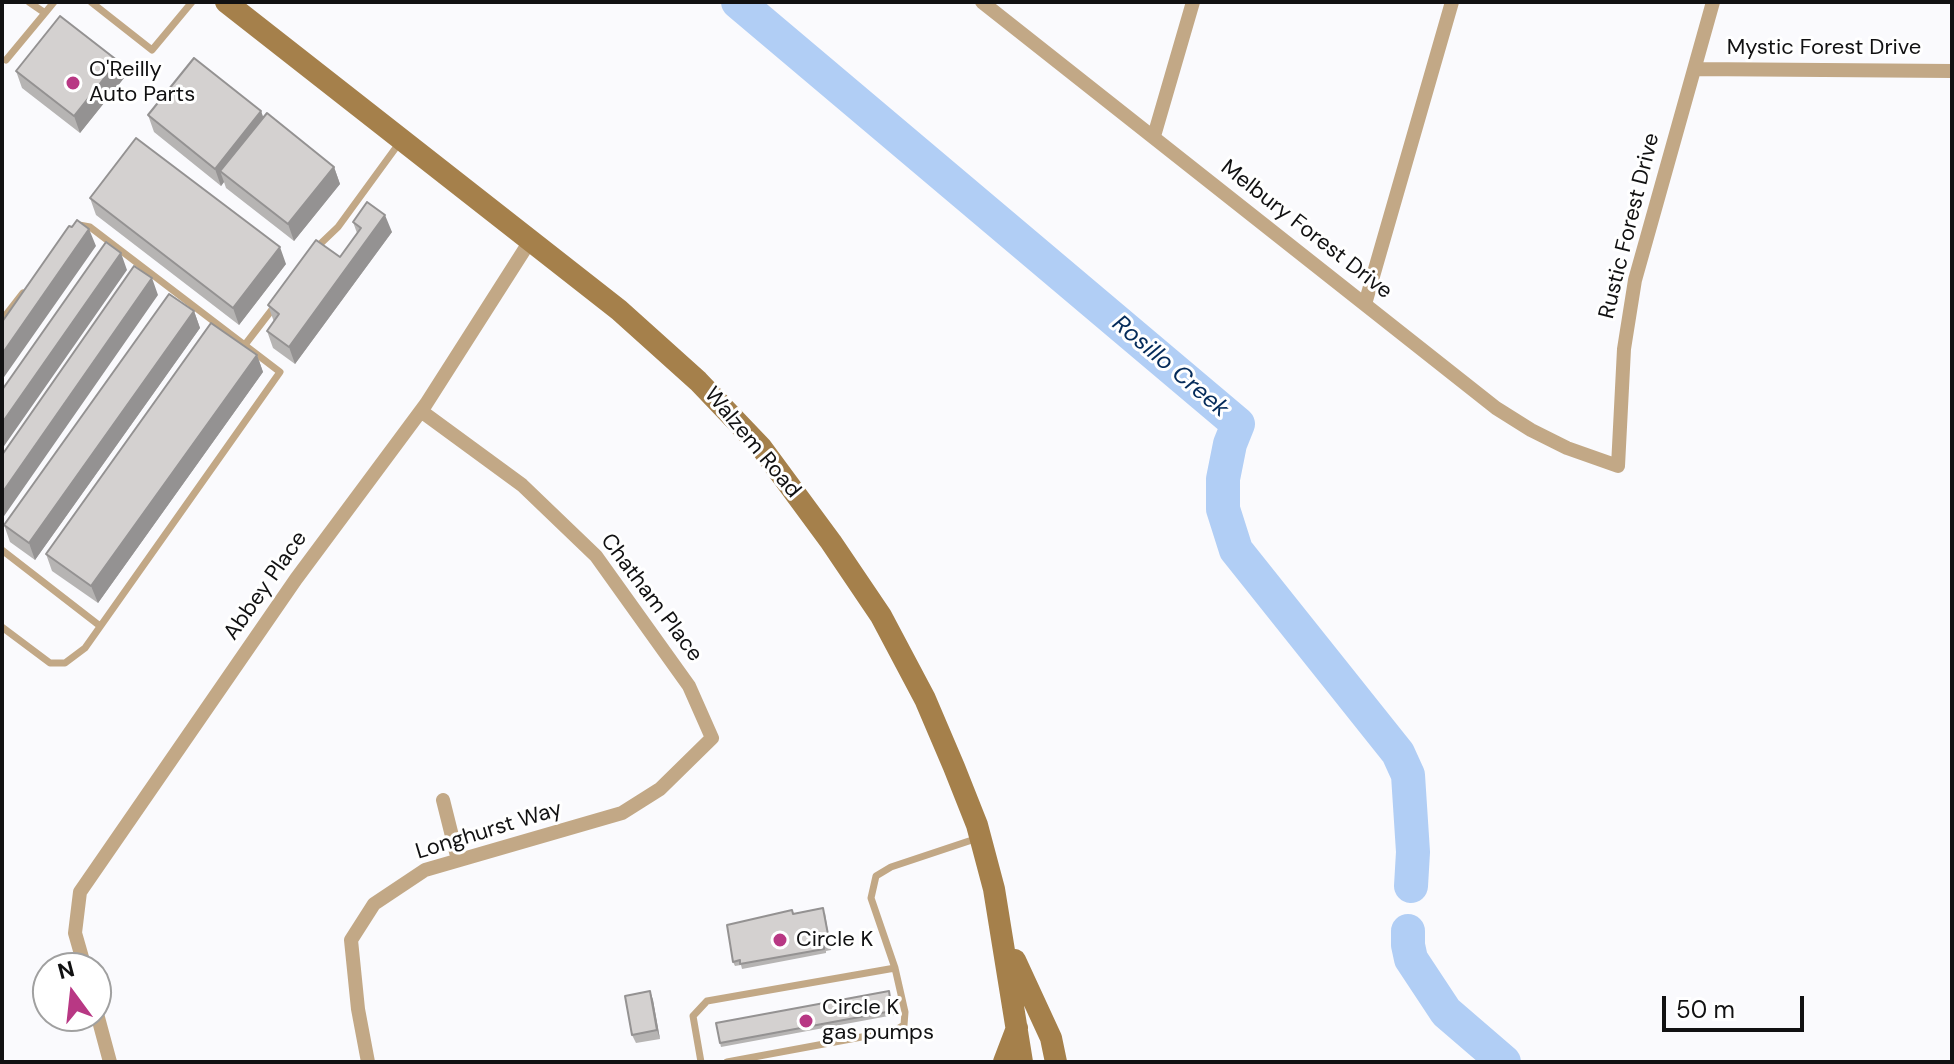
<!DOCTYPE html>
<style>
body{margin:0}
#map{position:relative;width:1954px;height:1064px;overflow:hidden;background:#fafafd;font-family:"DM Sans",sans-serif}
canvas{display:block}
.frame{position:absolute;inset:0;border:4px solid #111112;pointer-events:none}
.north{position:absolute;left:32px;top:952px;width:80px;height:80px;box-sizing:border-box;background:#fff;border:2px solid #a0a0a0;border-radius:50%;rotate:345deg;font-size:22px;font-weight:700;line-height:32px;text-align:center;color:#111112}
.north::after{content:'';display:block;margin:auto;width:28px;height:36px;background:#b83884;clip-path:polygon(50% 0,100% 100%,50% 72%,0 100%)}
.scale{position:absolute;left:1662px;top:996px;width:142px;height:36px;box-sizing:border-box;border:4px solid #111112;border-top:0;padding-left:10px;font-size:24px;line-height:28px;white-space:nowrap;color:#111112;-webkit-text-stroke:6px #fff;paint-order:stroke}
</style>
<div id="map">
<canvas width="1954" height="1064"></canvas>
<div class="frame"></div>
<div class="north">N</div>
<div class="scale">50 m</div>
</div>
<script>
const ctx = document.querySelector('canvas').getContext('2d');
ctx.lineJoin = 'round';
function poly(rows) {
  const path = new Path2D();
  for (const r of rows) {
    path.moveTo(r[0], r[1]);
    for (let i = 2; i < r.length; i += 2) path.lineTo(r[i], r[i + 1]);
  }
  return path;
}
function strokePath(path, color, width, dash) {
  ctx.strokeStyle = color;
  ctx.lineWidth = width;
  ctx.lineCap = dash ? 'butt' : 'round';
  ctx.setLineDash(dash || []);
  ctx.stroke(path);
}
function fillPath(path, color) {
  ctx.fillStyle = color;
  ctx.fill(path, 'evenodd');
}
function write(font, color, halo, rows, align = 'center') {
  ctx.font = font + ' "DM Sans",sans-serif';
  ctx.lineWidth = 6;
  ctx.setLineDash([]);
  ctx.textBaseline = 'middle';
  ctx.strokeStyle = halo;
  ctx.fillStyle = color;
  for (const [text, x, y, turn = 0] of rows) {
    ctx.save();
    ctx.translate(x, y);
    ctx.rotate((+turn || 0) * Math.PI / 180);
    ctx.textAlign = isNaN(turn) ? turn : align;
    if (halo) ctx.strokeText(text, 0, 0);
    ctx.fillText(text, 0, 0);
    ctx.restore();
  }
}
strokePath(poly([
 [738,2,1238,424,1230,444,1223,479,1223,509,1236,550,1398,753,1408,775,1413,852,1411,886],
 [1408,931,1408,945,1411,959,1446,1012,1504,1062]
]), '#b1cef5', 34);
strokePath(poly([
 [29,2,45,13,54,2],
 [91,2,152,50,192,2],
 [6,60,45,13],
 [316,248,338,227,400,142],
 [2,320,23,293],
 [244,346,274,307],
 [2,550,100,626],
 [2,627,50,663,65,663,85,648,280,372,90,227,79,225],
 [701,1062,693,1016,707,1001,895,968],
 [727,1062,894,1031,904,1025,905,1012,895,968,871,898,876,876,891,867,978,838]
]), '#c2a886', 7);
strokePath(poly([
 [982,2,1496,408,1531,430,1567,448,1618,466,1624,349,1635,280,1713,2],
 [1695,69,1952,71],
 [1154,136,1193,2],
 [1365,304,1452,2],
 [443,800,458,860],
 [85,968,75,933,80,892,296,579,426,404,530,241],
 [96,1010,110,1062],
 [368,1062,358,1009,351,940,374,904,425,870,622,813,660,789,712,738,689,686,596,556,522,485,421,411]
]), '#c2a886', 14);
strokePath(poly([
 [226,2,619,310,698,381,761,447,831,542,881,616,925,699,954,767,977,825,994,889,1022,1062],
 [1015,960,1051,1038,1056,1062],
 [1004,1062,1017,1028]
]), '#a5804b', 22);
fillPath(poly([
 [16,71,124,78,80,133,22,88],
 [261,111,263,117,334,167,340,184,294,241,226,188,224,182,221,186,154,132,148,115],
 [90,198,286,264,239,325,96,215],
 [353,222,392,232,295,364,273,348,267,331,274,322,268,305,340,257,357,233],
 [194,311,200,328,35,560,10,542,4,525],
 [257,355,263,372,98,603,52,571,46,554],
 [825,913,831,950,826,951,826,953,742,969,741,965,735,966,733,962,793,914],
 [650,991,653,1000,660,1039,636,1043,632,1035],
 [889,991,894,1015,721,1047,720,1043]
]), '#b6b4b3');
fillPath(poly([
 [118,61,124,78,80,133,74,116],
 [261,111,267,128,220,171,224,182,221,186,215,169],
 [334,167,340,184,294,241,288,224],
 [385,215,392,232,295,364,289,347],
 [89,229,96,246,2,380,2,354],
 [280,247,286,264,239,325,233,308],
 [121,253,127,270,2,449,2,423],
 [152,278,158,295,2,519,2,493],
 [194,311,200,328,35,560,29,543],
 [257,355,263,372,98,603,91,586],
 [650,991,653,1000,660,1039,657,1030]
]), '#949292');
const building = poly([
 [60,16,118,61,74,116,16,71,60,16],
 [194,58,261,111,215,169,148,115,194,58],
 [267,113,334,167,288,224,220,171,267,113],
 [136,138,280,247,233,308,90,198,136,138],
 [367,202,385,215,289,347,267,331,279,314,268,305,316,240,340,257,361,228,353,222,367,202],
 [77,220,89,229,2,354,2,322,69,226,72,227,77,220],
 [106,242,121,253,2,423,2,390,106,242],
 [134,266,152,278,2,493,2,455,134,266],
 [169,294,194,311,29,543,4,525,169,294],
 [211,323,257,355,91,586,46,554,211,323],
 [823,908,830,945,824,946,824,949,740,964,740,960,733,962,727,925,792,910,793,914,823,908],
 [650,991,657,1030,632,1035,625,996,650,991],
 [889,991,892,1011,720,1043,716,1023,889,991]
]);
fillPath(building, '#d4d1d0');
strokePath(building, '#949292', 2);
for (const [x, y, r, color] of [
 [73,83,8,"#b83884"],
 [780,940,8,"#b83884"],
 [806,1021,8,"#b83884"]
]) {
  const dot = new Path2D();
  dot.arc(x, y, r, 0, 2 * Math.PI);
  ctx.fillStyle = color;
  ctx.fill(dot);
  strokePath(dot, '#fff', 3);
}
write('22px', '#111112', '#fff', [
 ["Mystic Forest Drive",1824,48],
 ["Rustic Forest Drive",1630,226,-76],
 ["Melbury Forest Drive",1306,230,38],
 ["Walzem Road",752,443,50],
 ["Abbey Place",266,586,-55],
 ["Chatham Place",651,598,53],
 ["Longhurst Way",489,831,-17]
]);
write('22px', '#111112', '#fff', [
 ["O'Reilly",89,70],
 ["Auto Parts",89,95],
 ["Circle K",796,940],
 ["Circle K",822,1008],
 ["gas pumps",822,1033]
], 'left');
write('italic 24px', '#042b5a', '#fff', [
 ["Rosillo Creek",1170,367,40]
]);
</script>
